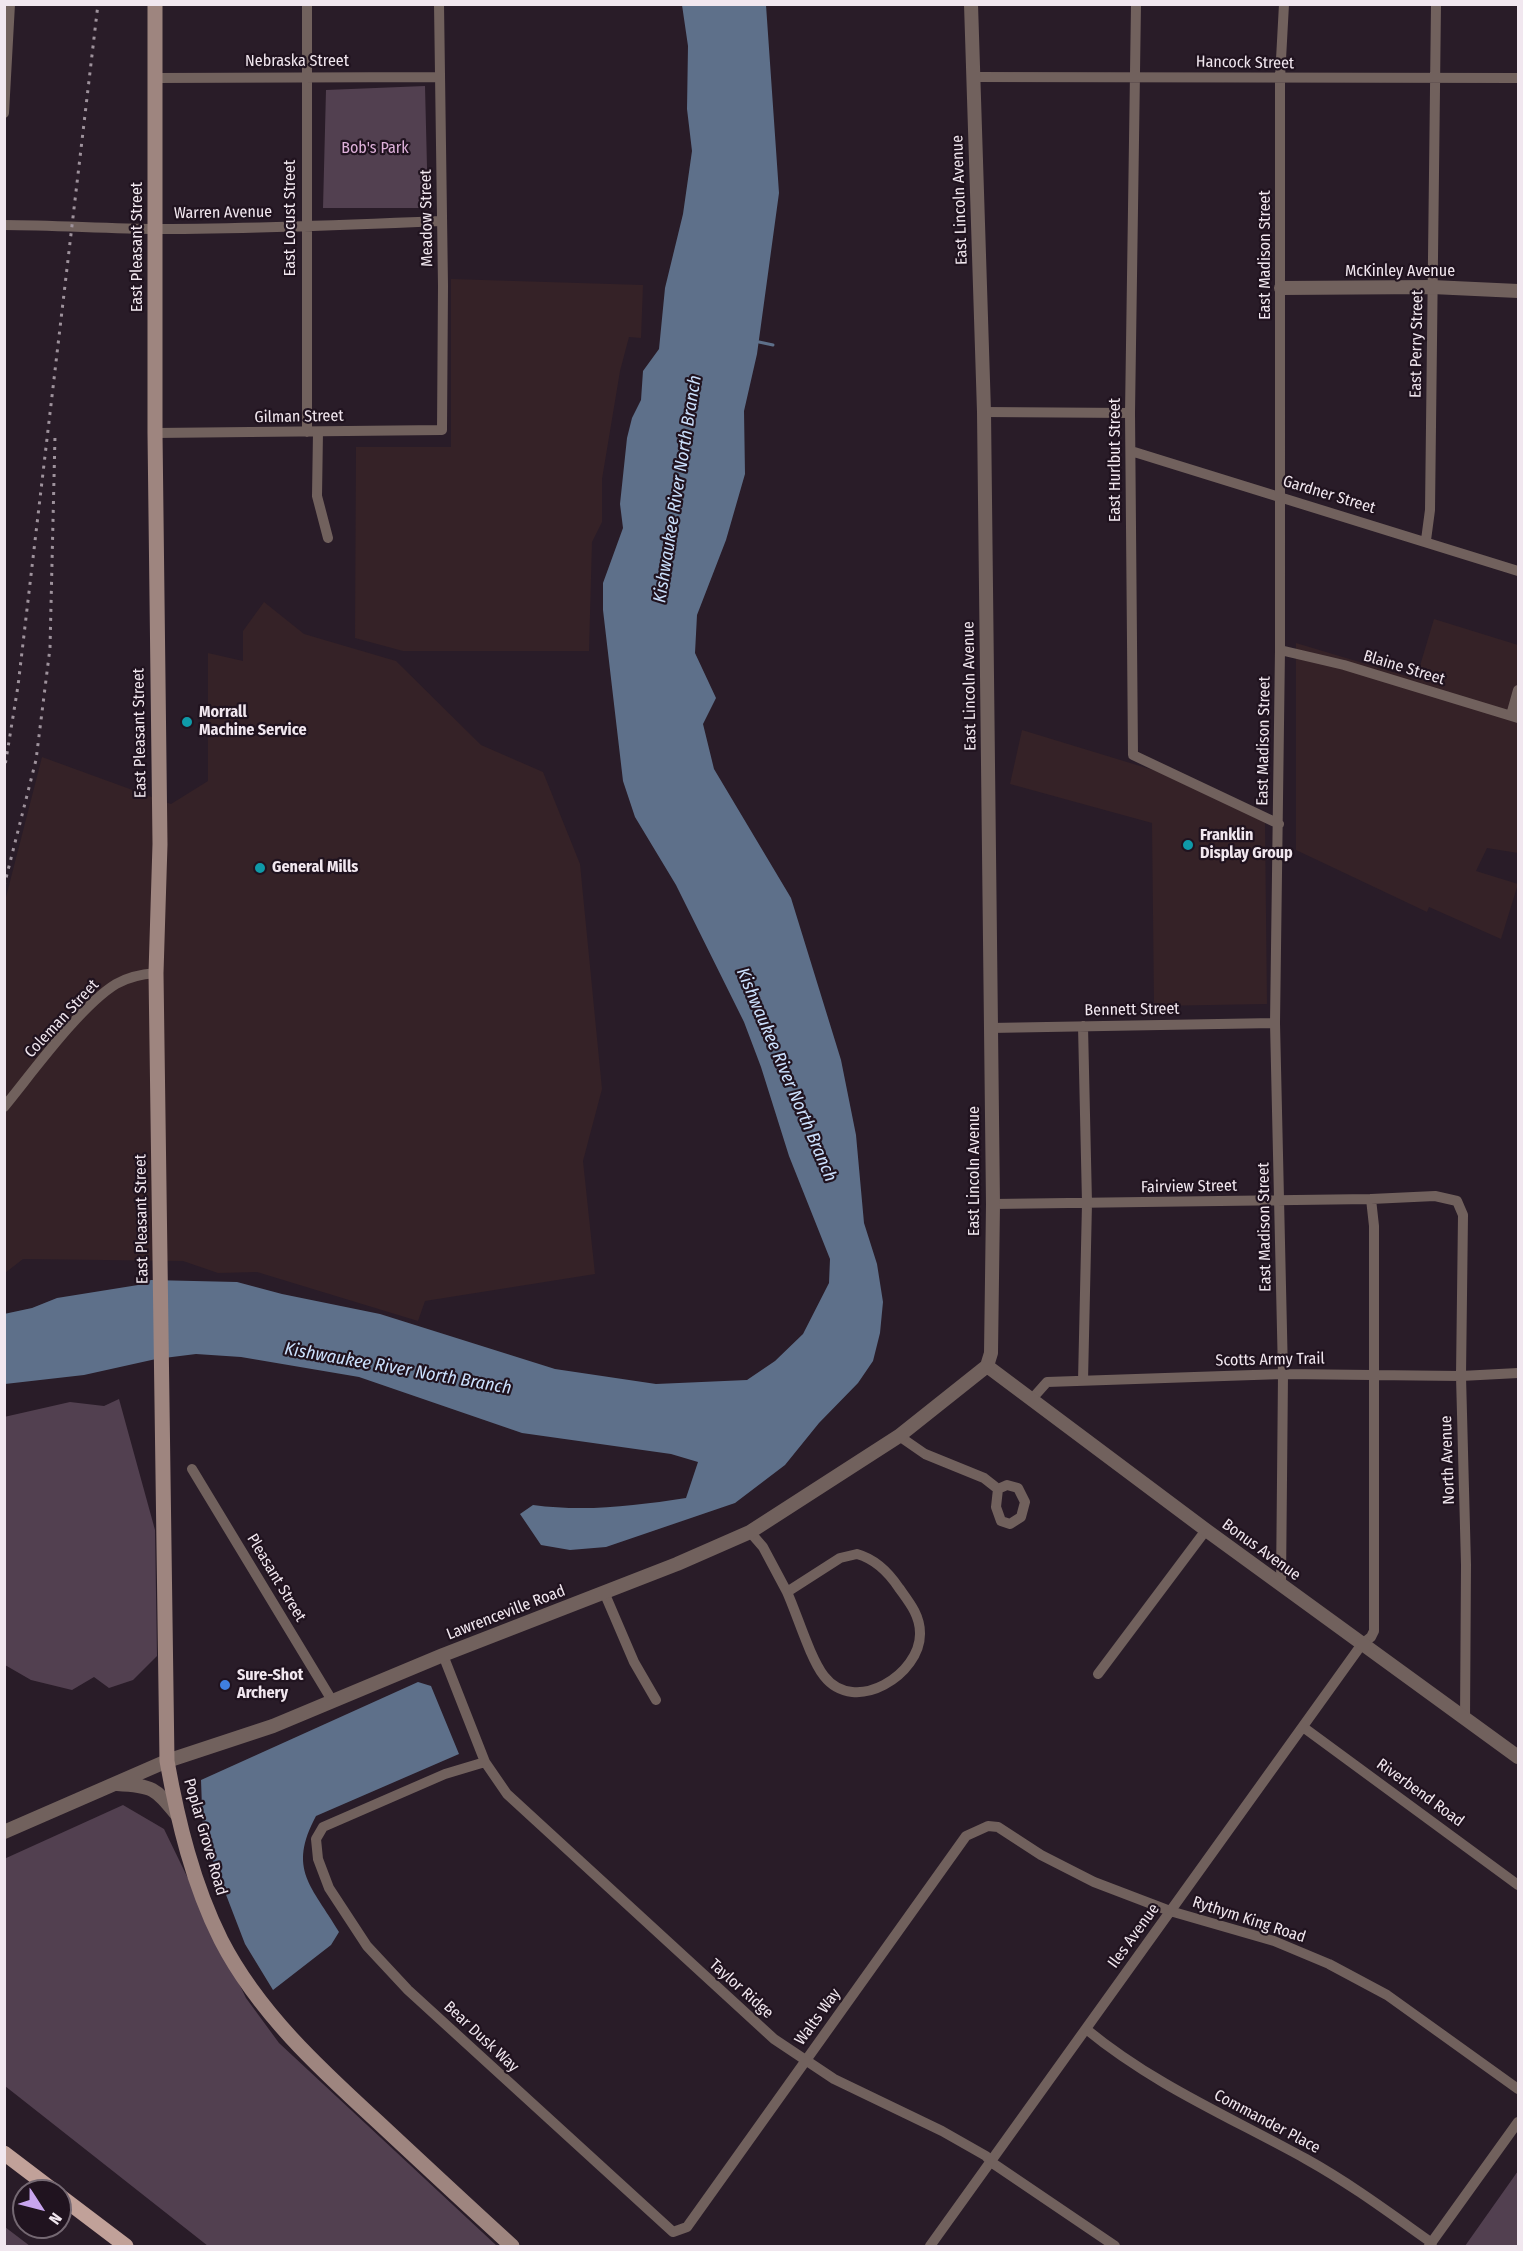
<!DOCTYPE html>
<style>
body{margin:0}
#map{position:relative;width:1523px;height:2251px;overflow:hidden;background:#291c28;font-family:"Fira Sans Condensed",sans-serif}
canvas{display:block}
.frame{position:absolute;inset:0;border:6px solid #f1e7ef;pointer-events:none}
.north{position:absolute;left:12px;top:2179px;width:60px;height:60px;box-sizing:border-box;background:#20131f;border:2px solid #746872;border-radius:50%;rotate:126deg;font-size:16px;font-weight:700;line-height:24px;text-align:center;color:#f1e7ef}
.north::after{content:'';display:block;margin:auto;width:21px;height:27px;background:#c8a5ee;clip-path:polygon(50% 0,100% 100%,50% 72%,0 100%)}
</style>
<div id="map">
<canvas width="1523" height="2251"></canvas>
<div class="frame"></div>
<div class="north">N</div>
</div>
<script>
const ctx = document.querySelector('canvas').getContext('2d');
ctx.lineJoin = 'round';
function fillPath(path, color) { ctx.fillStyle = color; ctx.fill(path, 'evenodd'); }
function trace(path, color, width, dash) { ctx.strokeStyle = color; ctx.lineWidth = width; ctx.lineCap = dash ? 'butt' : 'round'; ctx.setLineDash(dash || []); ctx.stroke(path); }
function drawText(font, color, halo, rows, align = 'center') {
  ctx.font = font + ' "Fira Sans Condensed",sans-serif'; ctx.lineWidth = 4.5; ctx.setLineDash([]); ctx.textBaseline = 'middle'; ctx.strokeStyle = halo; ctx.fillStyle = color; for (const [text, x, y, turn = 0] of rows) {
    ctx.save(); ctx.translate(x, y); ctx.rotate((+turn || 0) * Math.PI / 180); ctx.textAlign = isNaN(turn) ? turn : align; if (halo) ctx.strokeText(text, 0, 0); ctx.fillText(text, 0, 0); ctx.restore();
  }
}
const industrial = new Path2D(`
 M451,279L643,285L641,338L629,337L620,371L602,479V522L592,542L589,651H403L355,638L356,447H451Z
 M264,602L304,634L396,661L481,745L543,772L580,864L602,1089L583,1161L595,1274L425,1301L418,1321L257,1272L218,1273L183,1261L23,1259L5,1273V901L42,757L171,804L208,781V653L243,661V631Z
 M1434,619L1518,645V853L1487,848L1476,871L1518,884L1501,939L1429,907L1427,912L1296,850V643L1416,679Z
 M1022,730L1186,780L1265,822L1267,1004L1154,1006L1152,823L1010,784Z`);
const green = new Path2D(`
 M425,86L428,208H323L326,90Z
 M119,1399L155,1530L157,1656L133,1680L109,1688L94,1677L72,1690L31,1680L5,1665L4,1417L70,1402L104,1406Z
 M123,1805L164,1829L246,1998L279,2043L497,2246H208L5,2086L4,1859Z
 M1518,2171V2246H1465Z
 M4,2227H5L30,2246H5Z`);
const water = new Path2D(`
 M682,5H766L779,193L757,354L744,411L745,474L726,540L697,615L695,653L716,698L703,724L714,769L791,898L841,1060L856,1135L864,1223L877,1264L883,1302L880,1333L873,1361L858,1383L819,1423L785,1465L735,1503L606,1547L570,1550L541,1545L520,1514L533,1505C585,1512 634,1506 686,1498L698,1462L671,1454L522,1433L359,1377L241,1357L196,1354L156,1359L84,1375L5,1384L4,1314L32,1308L57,1298L138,1285L151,1280L237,1282L282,1294L380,1314L555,1369L656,1384L747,1380L775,1361L803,1334L829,1283L830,1259L789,1156L761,1067L744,1022L676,885L635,817L623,781L603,610V583L623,528L620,504L627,438L632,418L641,400L643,371L659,349L665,288L683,214L692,151L687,109L688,46Z
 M418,1682L431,1686L459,1754L316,1816C287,1870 312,1886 339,1932L331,1945L273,1990L245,1944L203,1835L201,1780Z`);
const stream = new Path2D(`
 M759,342L773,345`);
const minor = new Path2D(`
 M307,4V432
 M1136,4L1130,413L1133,755L1279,824
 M972,77L1518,78
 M155,78L440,77
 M4,113L10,4
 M4,225C56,225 108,229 159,229C253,229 347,225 441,221
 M984,412L1130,413
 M318,432L317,496L328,538
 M155,433L442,430L443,286L439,4
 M1131,451L1518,571
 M1426,540L1430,510L1436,4
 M1280,650L1344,665L1518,718
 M1511,715L1518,690
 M990,1028L1275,1023
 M4,1107C32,1073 80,1006 116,984C128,977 143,974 156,973
 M993,1204L1371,1199L1435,1196L1457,1201L1463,1215L1461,1376L1466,1565L1465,1720
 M1083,1381L1087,1203L1083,1026
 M1031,1400L1047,1382L1283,1374L1461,1376L1518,1373
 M899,1436L925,1454L984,1478L998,1489
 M192,1469L333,1702
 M1007,1485L1018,1488L1025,1502L1021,1517L1010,1524L1001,1521L996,1507L998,1489Z
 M750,1532L763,1547L787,1592
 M857,1554C875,1559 889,1573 899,1588C909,1602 920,1615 920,1633C921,1674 855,1716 824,1676C810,1658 797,1614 787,1592L840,1558Z
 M1281,1585L1283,1374L1275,1023L1280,650V78L1284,4
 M604,1592L634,1662L656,1700
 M443,1655L485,1762L507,1794L774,2039L834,2079L942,2131L986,2156L991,2162L1115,2246
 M1098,1674L1206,1530
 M1303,1727L1518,1885
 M485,1762L445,1774L323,1827L316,1839L318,1859L329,1888L367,1946L408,1990L673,2232L687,2227L966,1836L988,1826L998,1827L1041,1855L1094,1882L1170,1911L1274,1941L1329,1964L1387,1995L1518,2089
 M1086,2029C1154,2085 1230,2117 1306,2159C1351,2184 1391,2214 1432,2243
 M930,2246L1362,1644L1371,1637L1374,1631V1226L1371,1199
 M1429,2246L1518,2122`);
const tertiary = new Path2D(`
 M971,4L984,412L993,1204L991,1353L987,1366
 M1281,288L1432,287L1518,291
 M987,1366L1206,1530L1518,1757
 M117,1784C154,1786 155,1788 178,1816
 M4,1832L167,1761L273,1726L443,1655L677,1564L750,1532L899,1436L987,1366`);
const secondary = new Path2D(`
 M155,4V433L160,844L156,973L167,1761C178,1822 193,1884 221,1940C258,2012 319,2068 378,2122C423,2164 467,2205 512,2246`);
const primary = new Path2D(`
 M4,2153L54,2191
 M60,2196L126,2246`);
const rail = new Path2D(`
 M4,772L18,686L98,4
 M4,886L36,760L50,648L55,436`);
const markers = [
 [187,722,6,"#0f9aa8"],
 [1188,845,6,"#0f9aa8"],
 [260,868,6,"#0f9aa8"],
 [225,1685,6,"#3f7fe0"]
];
const streetNames = [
 ["Nebraska Street",297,62],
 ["Hancock Street",1245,63,1],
 ["East Lincoln Avenue",960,200,-92],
 ["Warren Avenue",223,213,-1],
 ["East Locust Street",291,218,-90],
 ["Meadow Street",427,218,-91],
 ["East Pleasant Street",138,247,-90],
 ["East Madison Street",1266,255,-90],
 ["McKinley Avenue",1400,272],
 ["East Perry Street",1417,344,-89],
 ["Gilman Street",299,417,-1],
 ["East Hurlbut Street",1116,460,-90],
 ["Gardner Street",1329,495,17],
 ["Blaine Street",1404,668,17],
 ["East Lincoln Avenue",970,686,-91],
 ["East Pleasant Street",140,733,-91],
 ["East Madison Street",1264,741,-89],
 ["Bennett Street",1132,1010,-1],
 ["Coleman Street",62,1019,-47],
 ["East Lincoln Avenue",975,1171,-90],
 ["Fairview Street",1189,1187,-1],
 ["East Pleasant Street",142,1219,-91],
 ["East Madison Street",1265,1227,-91],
 ["Scotts Army Trail",1270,1360,-1],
 ["North Avenue",1448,1460,-92],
 ["Bonus Avenue",1261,1550,36],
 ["Pleasant Street",276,1578,59],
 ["Lawrenceville Road",506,1613,-21],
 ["Riverbend Road",1420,1793,36],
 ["Poplar Grove Road",205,1837,74],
 ["Rythym King Road",1249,1920,18],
 ["Iles Avenue",1134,1936,-54],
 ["Taylor Ridge",741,1989,42],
 ["Walts Way",818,2017,-54],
 ["Bear Dusk Way",481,2037,43],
 ["Commander Place",1267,2122,28]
];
const parkNames = [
 ["Bob's Park",375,149]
];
const poiNames = [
 ["Morrall",199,713],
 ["Machine Service",199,731],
 ["Franklin",1200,836],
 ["Display Group",1200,854],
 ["General Mills",272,868],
 ["Sure-Shot",237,1676],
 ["Archery",237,1694]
];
const waterNames = [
 ["Kishwaukee River North Branch",678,489,-81],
 ["Kishwaukee River North Branch",786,1075,67],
 ["Kishwaukee River North Branch",398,1369,10]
];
fillPath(industrial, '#352227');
fillPath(green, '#524050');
fillPath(water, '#5e708a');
trace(stream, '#5e708a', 3);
trace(minor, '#71615d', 10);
trace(tertiary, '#71615d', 14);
trace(secondary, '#9e857f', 15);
trace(primary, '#c1a199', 15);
trace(rail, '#9e929c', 3, [3, 6]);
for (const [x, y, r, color] of markers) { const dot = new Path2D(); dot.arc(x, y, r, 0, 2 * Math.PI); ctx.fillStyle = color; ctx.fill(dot); trace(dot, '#20131f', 2); }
drawText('16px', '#f1e7ef', '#20131f', streetNames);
drawText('16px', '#deb1da', '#20131f', parkNames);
drawText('bold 16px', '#f1e7ef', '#20131f', poiNames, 'left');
drawText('italic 18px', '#cce1fe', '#20131f', waterNames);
</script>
